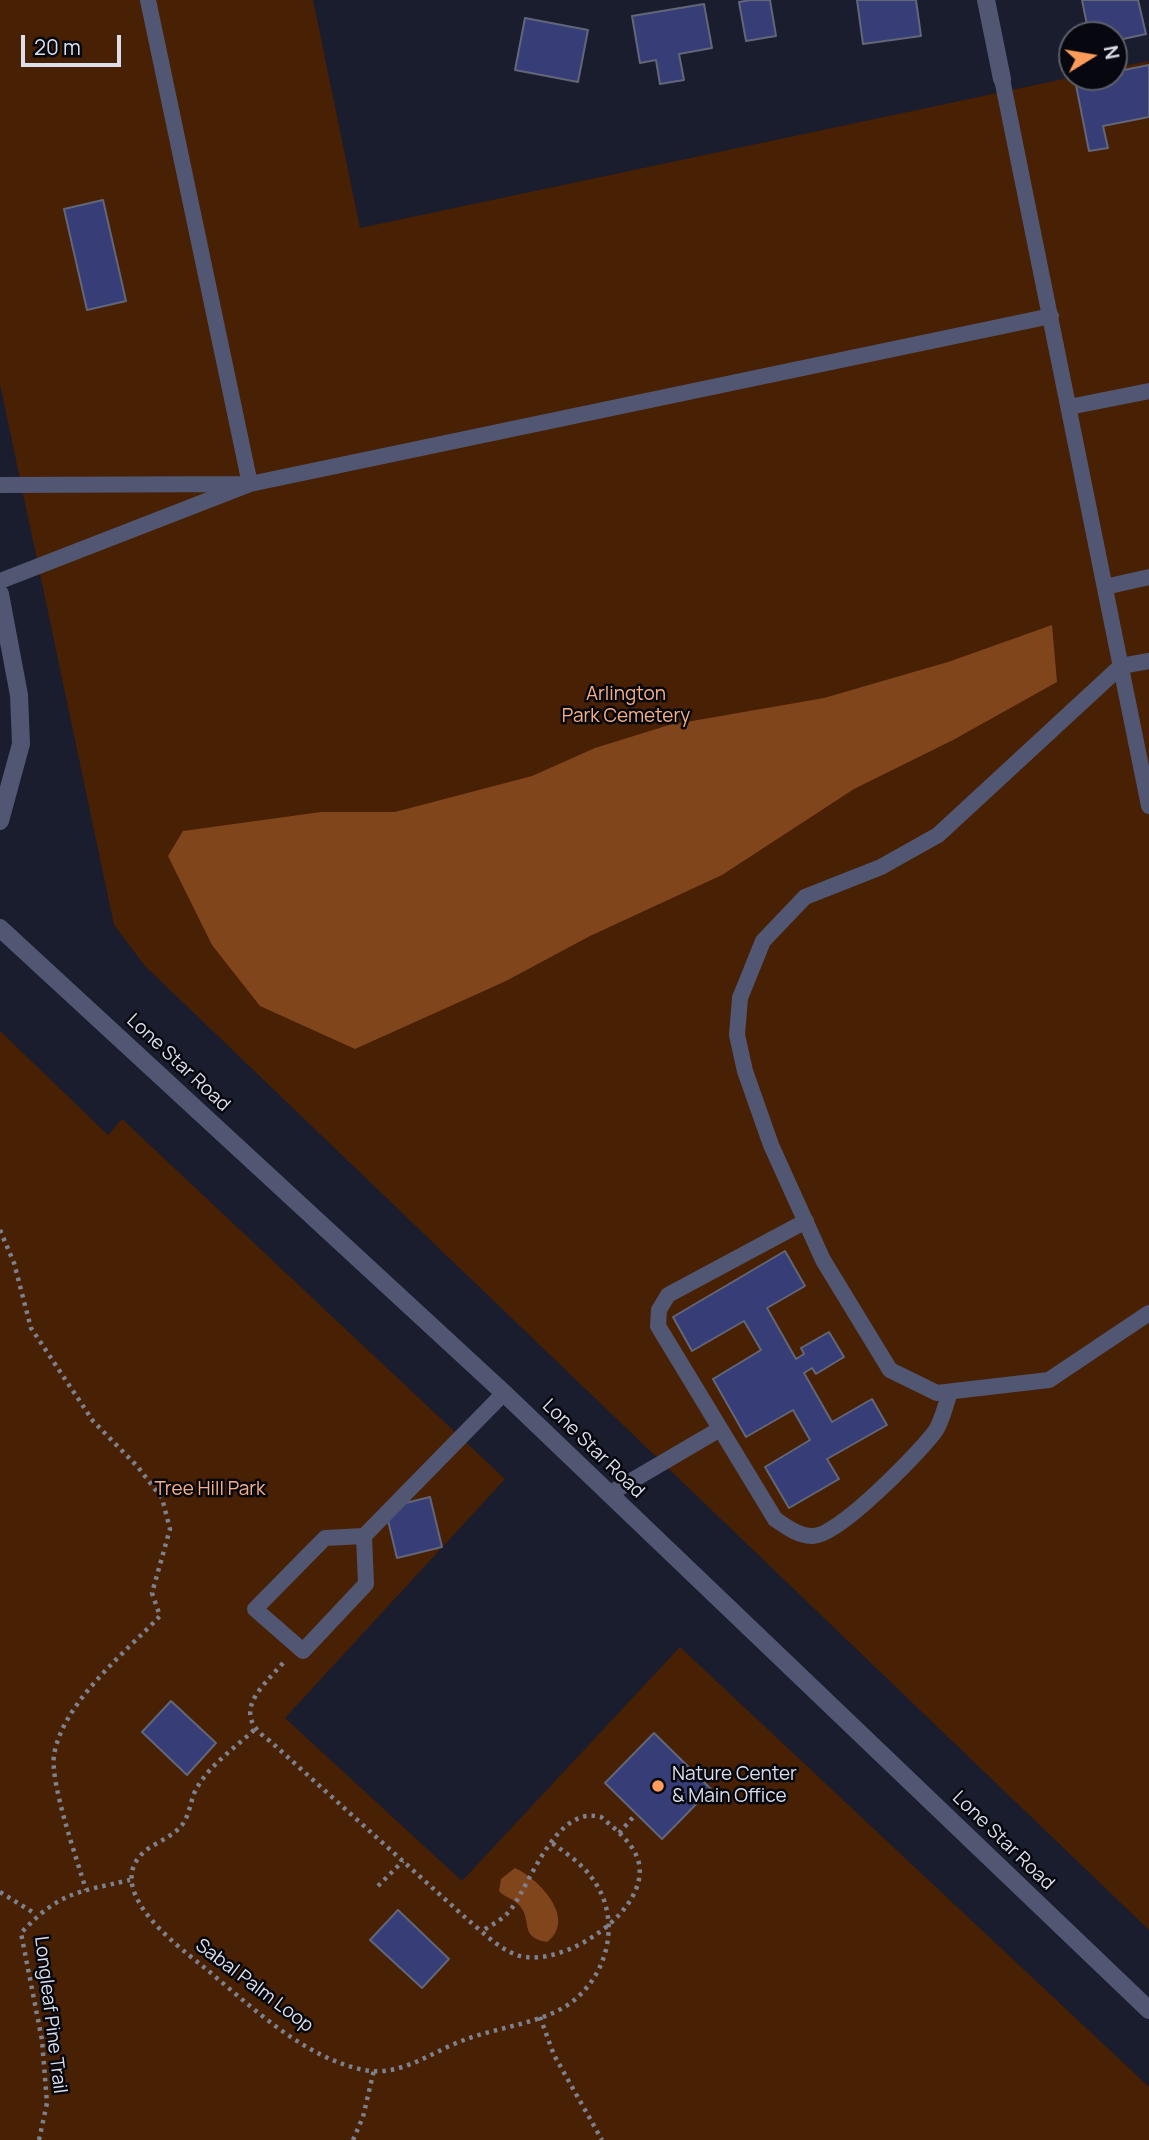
<!DOCTYPE html>
<style>
body{margin:0}
#map{position:relative;width:1149px;height:2140px;overflow:hidden;background:#1a1d2d;font-family:Manrope,sans-serif}
canvas{display:block}
.north{position:absolute;left:1058px;top:21px;width:70px;height:70px;box-sizing:border-box;background:#07080f;border:2px solid #5c5e67;border-radius:50%;rotate:79deg;font-size:19px;font-weight:700;line-height:28px;text-align:center;color:#dcdfea}
.north::after{content:'';display:block;margin:auto;width:24px;height:32px;background:#ff9b5b;clip-path:polygon(50% 0,100% 100%,50% 72%,0 100%)}
.scale{position:absolute;left:21px;top:35px;width:100px;height:32px;box-sizing:border-box;border:4px solid #dcdfea;border-top:0;padding-left:9px;font-size:21px;line-height:24px;white-space:nowrap;color:#dcdfea;-webkit-text-stroke:5px #07080f;paint-order:stroke}
</style>
<div id="map">
<canvas width="1149" height="2140"></canvas>
<div class="north">N</div>
<div class="scale">20 m</div>
</div>
<script>
const ctx = document.querySelector('canvas').getContext('2d');
ctx.lineJoin = 'round';
function fillPath(path, color) { ctx.fillStyle = color; ctx.fill(path, 'evenodd'); }
function trace(path, color, width, dash) { ctx.strokeStyle = color; ctx.lineWidth = width; ctx.lineCap = dash ? 'butt' : 'round'; ctx.setLineDash(dash || []); ctx.stroke(path); }
function drawText(font, color, halo, rows, align = 'center') {
  ctx.font = font + ' Manrope,sans-serif'; ctx.lineWidth = 5; ctx.setLineDash([]); ctx.textBaseline = 'middle'; ctx.strokeStyle = halo; ctx.fillStyle = color; for (const [text, x, y, turn = 0] of rows) {
    ctx.save(); ctx.translate(x, y); ctx.rotate((+turn || 0) * Math.PI / 180); ctx.textAlign = isNaN(turn) ? turn : align; if (halo) ctx.strokeText(text, 0, 0); ctx.fillText(text, 0, 0); ctx.restore();
  }
}
const green = new Path2D(`
 M0,0H313L360,228L1073,77H1114V68L1149,61V1930L145,966L114,925L0,384Z
 M0,1031L108,1135L122,1119L505,1479L285,1718L462,1881L680,1647L1149,2087V2140H0Z`);
const water = new Path2D(`
 M1052,625L1057,682L953,740L854,789L722,875L590,936L506,981L355,1049L260,1006L212,945L168,856L183,831L321,812H395L532,776L595,748L669,725L824,698L948,662Z
 M515,1868C541,1880 577,1920 547,1942C517,1937 534,1919 518,1904C512,1898 504,1897 499,1891L501,1879Z`);
const building = new Path2D(`
 M751,0H770L776,36L746,41L739,2Z
 M857,0H916L921,36L863,44Z
 M1082,0H1138L1146,34L1114,41V35H1089Z
 M704,4L712,48L679,54L684,80L660,84L656,60L640,63L632,16Z
 M525,18L588,30L578,82L515,70Z
 M1149,65V117L1103,126L1108,148L1089,151L1075,80L1114,77V72Z
 M103,200L126,301L87,310L64,209Z
 M785,1251L805,1286L767,1308L796,1359L804,1354L801,1348L829,1332L844,1357L816,1374L812,1368L804,1373L832,1422L872,1399L887,1425L827,1459L839,1479L789,1508L765,1467L810,1440L793,1410L746,1437L713,1379L761,1350L744,1321L692,1351L673,1317Z
 M430,1497L442,1547L397,1558L385,1508Z
 M171,1701L216,1743L187,1775L142,1732Z
 M654,1733L711,1789L662,1839L605,1783Z
 M398,1910L449,1959L422,1988L370,1940Z`);
const path = new Path2D(`
 M0,1230L14,1263L31,1328L93,1421L137,1466L162,1498L170,1529L152,1593L160,1616C124,1654 63,1702 54,1755C50,1784 77,1859 86,1890
 M283,1663C259,1690 230,1714 270,1741L468,1920C483,1932 499,1949 517,1955C562,1971 657,1907 637,1857C630,1840 614,1828 601,1817C557,1805 532,1879 512,1908C504,1919 493,1924 482,1931
 M254,1730C236,1747 211,1764 198,1786C190,1798 191,1813 182,1825C171,1839 151,1843 140,1856C108,1893 175,1944 200,1964C248,2003 301,2057 364,2070C401,2077 431,2052 464,2040C493,2029 527,2025 555,2012C605,1989 626,1923 592,1878C582,1864 566,1853 552,1843
 M619,1833L636,1814
 M378,1886L403,1861
 M0,1892L34,1913
 M540,2017L554,2055L602,2140
 M39,2140L47,2103L42,2040L21,1933C59,1892 78,1892 130,1880
 M353,2140L363,2117L374,2070`);
const service = new Path2D(`
 M148,0L250,484L1051,316
 M1002,79L1149,806
 M1069,407L1149,391
 M0,485L250,484L0,581
 M1105,587L1149,577
 M1149,661L1121,666L938,835L881,867L805,897L763,941L740,998L737,1035L745,1071L771,1145L823,1260L890,1370L937,1393L1049,1380L1149,1313
 M806,1221L668,1295L659,1310L658,1326L775,1519C787,1527 798,1536 813,1536C839,1536 916,1455 934,1433C942,1423 945,1405 950,1393
 M609,1494L720,1429
 M364,1536L366,1584L303,1651L255,1609L325,1538L364,1536L504,1393`);
const minor = new Path2D(`
 M986,0L1002,79
 M0,594L19,695L21,744L0,821`);
const tertiary = new Path2D(`
 M0,928L504,1393L1149,2010`);
const markers = [
 [658,1786,7,"#ff9b5b"]
];
const parkNames = [
 ["Arlington",626,695],
 ["Park Cemetery",626,717],
 ["Tree Hill Park",210,1490]
];
const streetNames = [
 ["Lone Star Road",178,1063,43],
 ["Lone Star Road",593,1449,44],
 ["Lone Star Road",1003,1841,44],
 ["Sabal Palm Loop",254,1986,37],
 ["Longleaf Pine Trail",50,2015,83]
];
const poiNames = [
 ["Nature Center",672,1775],
 ["& Main Office",672,1797]
];
fillPath(green, '#482003');
fillPath(water, '#81451c');
fillPath(building, '#363d77');
trace(building, '#626679', 2);
trace(path, '#7d808d', 4.5, [3.5, 5]);
trace(service, '#515772', 16);
trace(minor, '#515772', 18);
trace(tertiary, '#515772', 18);
for (const [x, y, r, color] of markers) { const dot = new Path2D(); dot.arc(x, y, r, 0, 2 * Math.PI); ctx.fillStyle = color; ctx.fill(dot); trace(dot, '#07080f', 2.5); }
drawText('19px', '#f8af84', '#07080f', parkNames);
drawText('19px', '#dcdfea', '#07080f', streetNames);
drawText('19px', '#dcdfea', '#07080f', poiNames, 'left');
</script>
